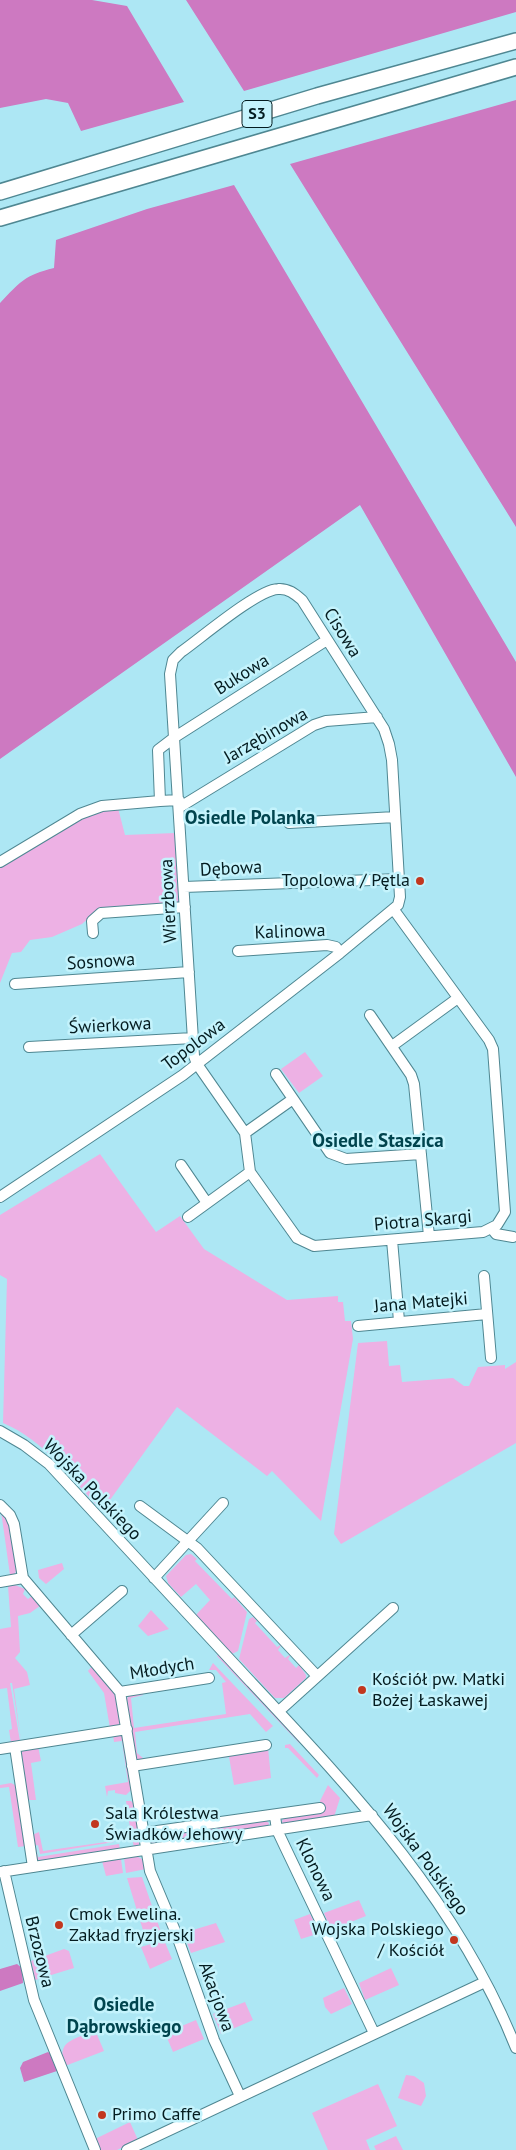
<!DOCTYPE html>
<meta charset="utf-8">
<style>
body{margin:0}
canvas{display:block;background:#ade7f4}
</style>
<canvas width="516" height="2150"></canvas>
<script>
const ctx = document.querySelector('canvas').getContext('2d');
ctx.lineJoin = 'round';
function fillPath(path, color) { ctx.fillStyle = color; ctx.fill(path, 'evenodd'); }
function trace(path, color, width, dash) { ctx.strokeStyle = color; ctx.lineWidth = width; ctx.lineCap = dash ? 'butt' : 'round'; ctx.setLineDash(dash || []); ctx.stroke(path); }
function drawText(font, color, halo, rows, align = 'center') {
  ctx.font = font + ' "PT Sans",sans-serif'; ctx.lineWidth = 5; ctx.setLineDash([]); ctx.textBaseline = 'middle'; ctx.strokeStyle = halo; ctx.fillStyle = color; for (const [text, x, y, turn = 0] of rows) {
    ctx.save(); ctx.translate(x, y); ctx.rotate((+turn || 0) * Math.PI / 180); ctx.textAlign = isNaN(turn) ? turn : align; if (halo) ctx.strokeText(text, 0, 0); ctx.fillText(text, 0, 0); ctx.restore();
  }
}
const green = new Path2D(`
 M118,808L125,835L175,833L179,904L100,908L82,924L52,937L30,940L21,952L12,953L0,983V865L89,813Z
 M305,1052L323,1076L299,1093L281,1069Z
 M100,1154L156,1232L180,1216L204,1249L287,1300L338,1296V1302H343L345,1321H351L353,1339L321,1521L272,1471L267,1476L177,1407L102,1511C72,1479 44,1440 3,1423L7,1279L0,1275V1215Z
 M387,1341L389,1366L400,1365L402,1382L453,1378L464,1386H469L478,1367L505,1365V1369L516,1362V1443L341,1544L334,1534L358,1343Z
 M1,1511L8,1518L17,1567L15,1574L5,1580V1576L10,1575Z
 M191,1554L197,1559L195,1561L232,1599L234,1597L247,1612L238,1651L232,1654L195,1616L210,1600L196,1584L181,1597L168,1583L166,1576L186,1555Z
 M62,1563L64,1569L46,1584L39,1578L38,1570Z
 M15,1585L25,1589L23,1594L28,1599L32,1596L40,1606L30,1613L18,1616L20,1652L15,1658L27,1672L30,1685L14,1689L21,1741L12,1683H10L20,1741L11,1743L9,1730L12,1729L7,1688L0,1689V1629L11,1627L8,1586Z
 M151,1610L169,1629L148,1636L138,1626Z
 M253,1617L257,1621L255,1623L277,1647L282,1644L278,1650L285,1658L291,1654L288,1659L296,1668L299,1665L306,1675V1678L284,1698H275L239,1659L249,1619Z
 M219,1653L301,1741L299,1743L217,1656Z
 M213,1663L273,1726L266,1732L250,1714L135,1732L137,1753L143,1758L144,1761L136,1759L134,1755L127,1700L128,1696L143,1691V1695L131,1698L134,1728L226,1714L222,1683L226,1682L216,1670H209Z
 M93,1665L116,1692L122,1722L120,1725L110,1728L104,1693L88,1671Z
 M113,1735H121L124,1737L131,1790L126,1795L115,1793V1790L108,1791L107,1797L105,1786L128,1782L122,1741L114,1742Z
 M290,1744L319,1775L317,1778L288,1748H285V1745Z
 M38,1746L41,1761L31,1763L36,1800H26L21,1753L22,1751Z
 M268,1748L271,1778L234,1785L229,1757L221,1758V1756Z
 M11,1783L17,1786L26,1846L18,1847L9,1787L0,1788V1785Z
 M328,1785L340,1798L334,1817L283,1825L282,1821L285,1817L321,1811L320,1801Z
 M126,1801H131L134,1804L140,1842L138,1847L134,1848L132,1836L130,1835L124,1836L125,1840L117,1841L116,1832L130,1828Z
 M265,1820L269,1823L268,1827L151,1846L148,1841L150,1838Z
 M39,1832L43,1851L113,1841V1832L114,1842L40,1854L38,1845L34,1846L32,1835Z
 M119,1844L120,1850L36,1862L34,1848H36L38,1857Z
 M136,1856L142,1859L146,1869L126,1873L124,1858Z
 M121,1859L123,1873L106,1876L102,1861Z
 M142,1877L162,1935L146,1940L127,1878Z
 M359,1900L366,1916L331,1930L324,1913Z
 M310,1914L320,1933L301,1939L294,1920Z
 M216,1923L225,1942L191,1953L183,1933Z
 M164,1940L172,1959L150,1969L141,1947Z
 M64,1949L69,1951L74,1968L35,1980L31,1961Z
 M391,1968L399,1985L365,2000L359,1983Z
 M344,1988L352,2004L331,2014L325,2007L323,1998Z
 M245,2002L253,2020L221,2034L213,2014Z
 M196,2020L204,2039L173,2052L165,2033Z
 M95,2030L104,2051L65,2066C55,2040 75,2040 95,2030Z
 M406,2075L414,2076L424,2083L426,2096L421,2106L398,2098Z
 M378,2084L397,2126L366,2140L370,2150H328L312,2113Z
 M130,2122L138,2140L117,2150H100L95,2139Z
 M396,2136L403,2150H376L374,2146Z`);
const forest = new Path2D(`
 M0,0H92L127,6L184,102L81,131L68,103L46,99L0,108Z
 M186,0H516V12L244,91Z
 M516,100V527L290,164Z
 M234,185L516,662V777L360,505L0,759V303C20,282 25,275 54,268L56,240L147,209Z
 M17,1964L22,1968L23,1983L0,1991V1969Z
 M48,2052L52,2055L57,2071L24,2082L20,2068L23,2062Z`);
const minor = new Path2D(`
 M179,800L160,801L158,750L175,737L327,640
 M180,807L314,725L326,721L377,717
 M289,823L395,817
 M0,862L80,814L102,806L160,801
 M184,887L399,879
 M93,933L92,921L101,913L185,907
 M238,951L327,945L336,947L340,953
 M15,984L189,972
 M370,1015L411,1075L414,1084L429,1236
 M392,1046L458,998
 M29,1047L193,1038
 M276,1074L330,1153L346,1159L421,1154
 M245,1133L293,1099
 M181,1165L207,1203
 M0,1197L183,1075L197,1064L340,953L398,905L400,897L392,760L389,744L384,729L302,600C295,594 288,588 278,589C257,590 201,638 181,652L173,660L170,674L194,1056L197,1064L245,1133L250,1172L297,1238L314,1246L483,1232L497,1225L505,1212L493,1049L489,1040L394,910
 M188,1217L250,1172
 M492,1229L496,1234L513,1237
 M392,1240L399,1321
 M484,1276L491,1358
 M358,1326L487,1314
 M0,1431L24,1445L49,1464C116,1536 182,1608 249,1680C355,1793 458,1902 516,2048
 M0,1505L10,1515L14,1524L23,1578L120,1692L150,1871L176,1933L214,2040L240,2096
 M140,1506L197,1548L317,1676
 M154,1578L223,1503
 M0,1582L23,1578
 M71,1635L122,1591
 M120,1692L209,1678
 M279,1711L393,1608
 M15,1747L33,1867
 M0,1749L127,1729
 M132,1766L266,1745
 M275,1816L277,1830L286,1849L374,2033
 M143,1833L320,1808
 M4,1871L34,2000L95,2150
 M0,1872L372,1815
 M127,2150L485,1982`);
const highway = new Path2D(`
 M0,192L317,96L516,41
 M0,218L516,67`);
const markers = [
 [420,881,5,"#c2371f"],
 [362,1690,5,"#c2371f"],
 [95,1824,5,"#c2371f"],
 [59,1925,5,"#c2371f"],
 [454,1940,5,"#c2371f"],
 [102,2115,5,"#c2371f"]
];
const shields = [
 [257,114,30]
];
const shieldNames = [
 ["S3",257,114]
];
const streetNames = [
 ["Cisowa",342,633,58],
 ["Bukowa",242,675,-32],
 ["Jarzębinowa",266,736,-30],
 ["Dębowa",231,869,-3],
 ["Wierzbowa",169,901,-93],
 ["Kalinowa",290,932,-2],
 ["Sosnowa",101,962,-4],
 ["Świerkowa",110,1026,-3],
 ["Topolowa",194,1045,-37],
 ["Piotra Skargi",423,1221,-5],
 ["Jana Matejki",421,1303,-5],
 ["Wojska Polskiego",92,1490,46],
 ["Młodych",162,1669,-9],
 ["Wojska Polskiego",425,1860,54],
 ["Klonowa",315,1870,64],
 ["Brzozowa",39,1952,76],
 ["Akacjowa",216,1997,70]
];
const poiNames = [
 ["Topolowa / Pętla",410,881,"right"],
 ["Kościół pw. Matki",372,1680],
 ["Bożej Łaskawej",372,1701],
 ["Sala Królestwa",105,1814],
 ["Świadków Jehowy",105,1835],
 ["Cmok Ewelina.",69,1915],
 ["Zakład fryzjerski",69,1936],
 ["Wojska Polskiego",444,1930,"right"],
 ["/ Kościół",444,1951,"right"],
 ["Primo Caffe",112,2115]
];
const neighbourhoodNames = [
 ["Osiedle Polanka",250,819],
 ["Osiedle Staszica",378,1142],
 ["Osiedle",124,2006],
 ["Dąbrowskiego",124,2028]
];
fillPath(green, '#edb1e4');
fillPath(forest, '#cd79c1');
trace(minor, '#4f8792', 12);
trace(highway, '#4f8792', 18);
trace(minor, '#fff', 10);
trace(highway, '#fff', 15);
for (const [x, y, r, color] of markers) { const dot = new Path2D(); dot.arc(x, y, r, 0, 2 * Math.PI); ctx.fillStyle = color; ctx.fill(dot); trace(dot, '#c4f3fc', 2); }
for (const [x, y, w] of shields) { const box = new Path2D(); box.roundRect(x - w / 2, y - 13.5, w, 27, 4); ctx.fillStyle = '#c4f3fc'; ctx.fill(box); trace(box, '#041c20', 1); }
drawText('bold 16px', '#041c20', null, shieldNames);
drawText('18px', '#041c20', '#c4f3fc', streetNames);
drawText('18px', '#041c20', '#c4f3fc', poiNames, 'left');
drawText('bold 19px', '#00444e', '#c4f3fc', neighbourhoodNames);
</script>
